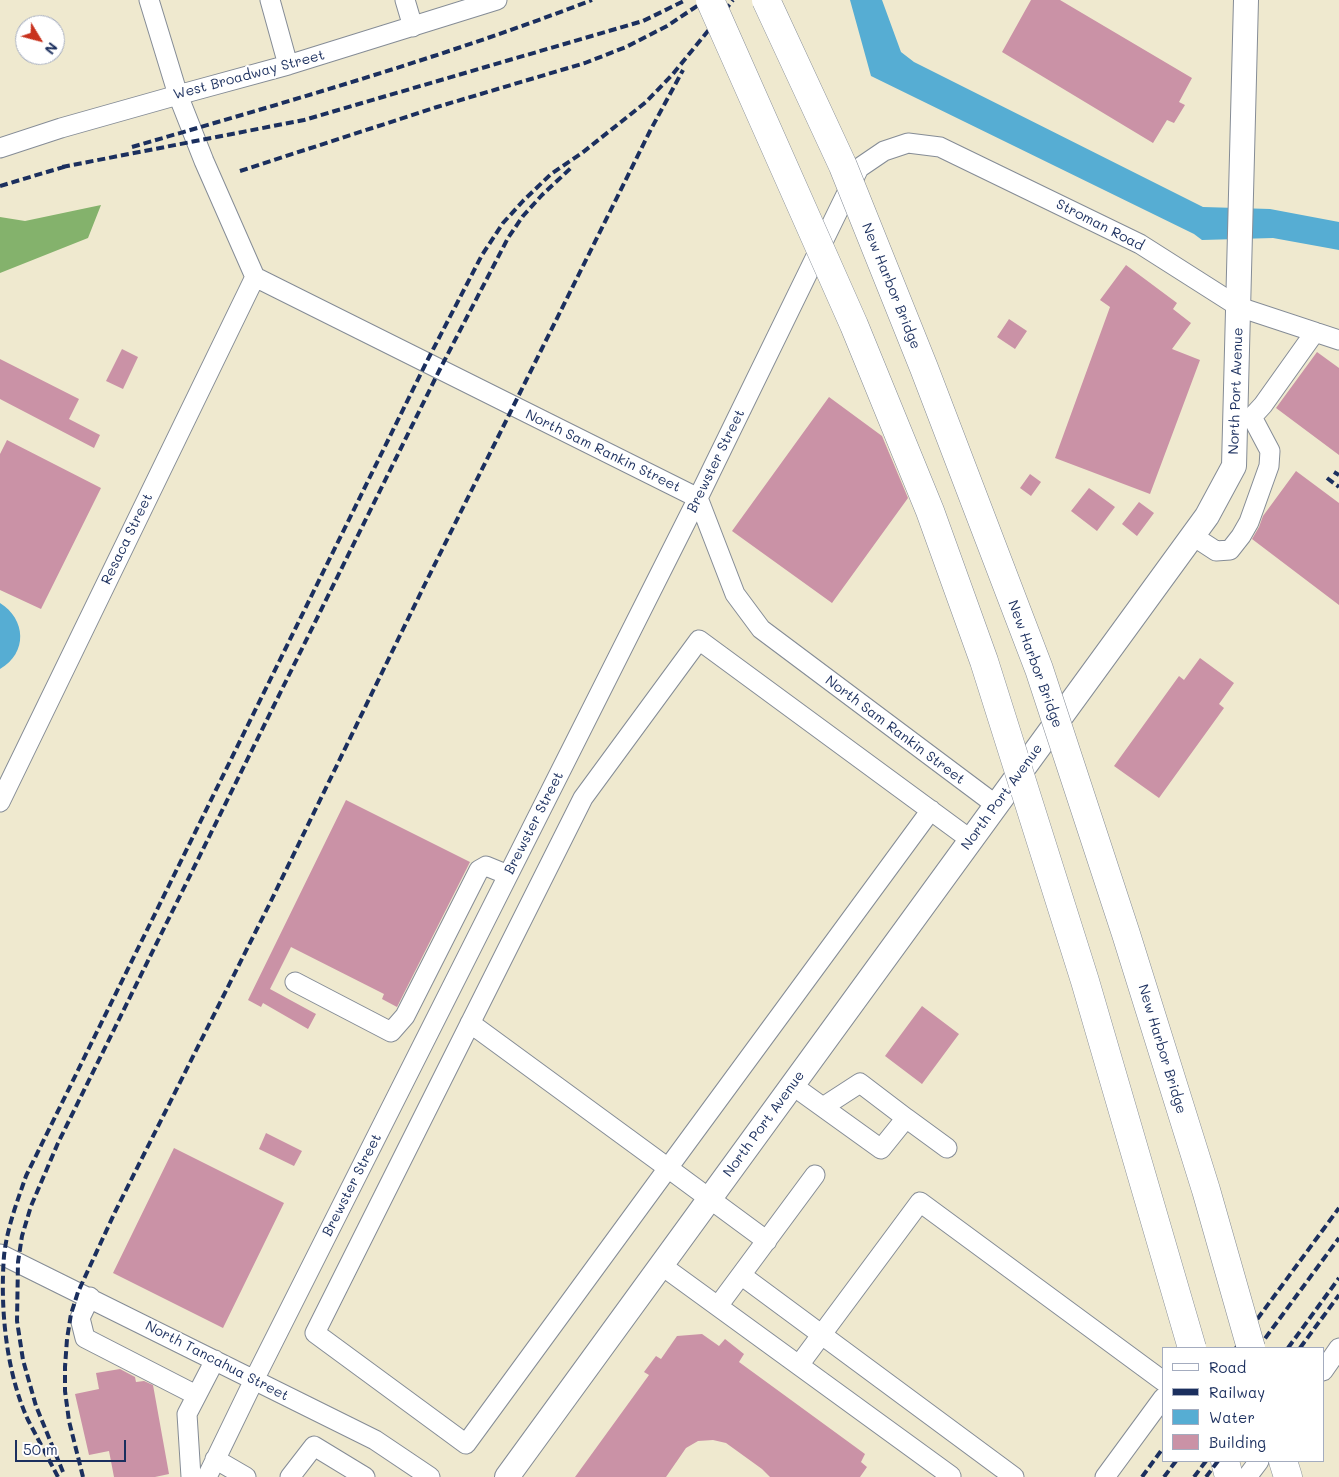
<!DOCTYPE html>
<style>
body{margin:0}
#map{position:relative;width:1339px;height:1477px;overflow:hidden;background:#efe9cf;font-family:Mali,sans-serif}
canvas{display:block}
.legend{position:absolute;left:1162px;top:1347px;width:162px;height:115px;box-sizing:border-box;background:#fff;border:1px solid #a4acbf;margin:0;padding:6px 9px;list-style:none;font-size:15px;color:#1b2f5e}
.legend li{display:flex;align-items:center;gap:10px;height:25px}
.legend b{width:25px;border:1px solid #a4acbf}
.north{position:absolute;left:15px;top:15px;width:50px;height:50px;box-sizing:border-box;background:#fff;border:1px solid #a4acbf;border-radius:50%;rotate:127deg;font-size:14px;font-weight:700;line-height:20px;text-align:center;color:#1b2f5e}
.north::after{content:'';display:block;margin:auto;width:18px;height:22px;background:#c8321e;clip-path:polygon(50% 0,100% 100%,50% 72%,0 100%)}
.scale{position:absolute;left:15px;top:1440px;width:111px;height:22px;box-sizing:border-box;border:2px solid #1b2f5e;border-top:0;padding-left:6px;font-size:15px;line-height:18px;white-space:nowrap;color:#1b2f5e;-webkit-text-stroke:4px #fff;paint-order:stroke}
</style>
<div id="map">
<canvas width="1339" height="1477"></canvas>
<ul class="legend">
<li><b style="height:6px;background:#fff"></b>Road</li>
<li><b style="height:6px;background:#1b2f5e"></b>Railway</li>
<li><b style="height:14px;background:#56add3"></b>Water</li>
<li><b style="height:14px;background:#ca92a6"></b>Building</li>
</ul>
<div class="north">N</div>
<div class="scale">50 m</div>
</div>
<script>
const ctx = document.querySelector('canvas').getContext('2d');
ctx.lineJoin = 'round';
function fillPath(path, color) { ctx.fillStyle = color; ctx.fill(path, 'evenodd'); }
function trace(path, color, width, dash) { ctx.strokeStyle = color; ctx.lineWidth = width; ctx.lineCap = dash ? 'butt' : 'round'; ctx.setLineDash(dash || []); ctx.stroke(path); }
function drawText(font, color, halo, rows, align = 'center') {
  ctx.font = font + ' Mali,sans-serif'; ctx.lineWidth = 4.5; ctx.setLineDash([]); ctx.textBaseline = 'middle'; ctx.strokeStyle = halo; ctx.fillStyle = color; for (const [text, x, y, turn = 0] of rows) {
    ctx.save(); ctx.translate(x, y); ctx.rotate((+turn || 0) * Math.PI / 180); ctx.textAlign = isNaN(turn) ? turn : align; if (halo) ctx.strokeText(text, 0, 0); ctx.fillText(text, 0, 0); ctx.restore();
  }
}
const forest = new Path2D(`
 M101,205L88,238L0,273V217L25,221Z`);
const water = new Path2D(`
 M850,0H882L901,52L914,62L1203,207L1270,209L1339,222V250L1273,238L1202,240L1194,234L871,76Z
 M0,603C26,619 28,653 0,669Z`);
const building = new Path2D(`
 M1031,0H1060L1192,78L1179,102L1185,105L1174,123L1167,120L1153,143L1002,52Z
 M1126,265L1177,303L1173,309L1191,323L1172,349L1200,360L1150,494L1055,458L1110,307L1100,300Z
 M1009,319L1027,331L1015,349L997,337Z
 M122,349L138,357L123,389L106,381Z
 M1317,352L1339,368V455L1276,408Z
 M0,359L79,399L69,419L100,435L94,448L0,399Z
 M829,397L882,436L908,498L832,603L732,531Z
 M7,440L101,488L41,609L0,590V454Z
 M1296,471L1339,503V605L1252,539L1259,527L1263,516Z
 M1030,474L1041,482L1031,496L1020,488Z
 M1089,488L1115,507L1097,531L1071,511Z
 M1139,502L1154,513L1137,536L1122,524Z
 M1200,658L1234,683L1219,704L1224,708L1159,798L1114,766L1179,676L1184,680Z
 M346,800L470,862L397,1007L382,999L384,994L291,947L270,989L316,1014L308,1029L263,1003L261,1007L248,1000Z
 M922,1006L959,1034L922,1084L885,1056Z
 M266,1133L302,1151L294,1166L259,1149Z
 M174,1148L284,1203L223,1328L113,1273Z
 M702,1334L719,1346L725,1339L744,1354L739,1362L865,1454L861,1462L867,1467L860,1477H770L762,1469L726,1443L713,1440L698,1441L686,1448L666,1477H575L649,1375L644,1372L656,1356L661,1359L677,1336Z
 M120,1369L135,1377L136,1382L144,1381L153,1385L169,1474L155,1477H114L109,1451L89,1455L75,1394L99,1389L96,1373Z`);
const minor = new Path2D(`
 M149,0L178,95L204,161L255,277L698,498L735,594L761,629L996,805
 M270,0L288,65
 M405,0L413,27
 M0,148L61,128L178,95L288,65L497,0
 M1239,420L1252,417L1263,405L1315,332
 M1193,536L1216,551L1230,550L1241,536L1249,522L1269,466L1270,451L1252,417
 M0,802L255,277
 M295,982L391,1032L405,1016L479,870L486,866L508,875
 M470,1023L668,1168L931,810
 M792,1085L881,1149L906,1118L860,1083L823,1107
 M906,1118L947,1148
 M815,1175L741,1275L1014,1477
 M767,1241L668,1168L466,1444L315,1333L583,798L699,640L971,840
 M0,1254L375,1440L430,1477
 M661,1265L951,1476
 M90,1297L80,1318L85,1338L196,1395
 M718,1306L741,1275
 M799,1365L920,1202L1163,1381
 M1323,1371L1339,1348
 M215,1459L246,1477
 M191,1477L187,1414L215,1360
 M207,1477L254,1380L698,498L859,168L884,151L908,143L940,147L1140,244L1239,307L1339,340
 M290,1477L314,1446L365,1477
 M1105,1477L1163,1398
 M1247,1477L1259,1461`);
const major = new Path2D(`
 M507,1477L1207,516L1234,466L1246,0`);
const highway = new Path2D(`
 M1225,1461L1229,1477
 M1283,1461L1288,1477`);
const rail = new Path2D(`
 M717,20L733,0
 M132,147C286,102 442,58 592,0
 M62,167L304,120L643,21L686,0
 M240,171L437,107L585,63L626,47L667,26L706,0
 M0,186L67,166
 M1334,472L1339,475
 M1327,478L1339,487
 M1236,1348L1339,1208
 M1258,1348L1339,1238
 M1288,1348L1339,1278
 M1300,1348L1339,1295
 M63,1472L36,1406L23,1360L17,1321L18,1262L22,1236L31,1206L58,1143L440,369L508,238L523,216L542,195L573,166
 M58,1477C48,1458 38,1439 28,1420C6,1372 0,1308 4,1256C7,1228 17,1202 26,1176L426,363L482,255L503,223L523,201L551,174L582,153L646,102L672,75L721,15
 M83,1477L69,1421L65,1391V1367L67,1339L71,1314L78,1292L115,1212L270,903L425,584L650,131L683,70
 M1142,1477L1163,1448
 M1164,1477L1176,1461
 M1194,1477L1206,1461
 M1206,1477L1218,1461`);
const highwayBridge = new Path2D(`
 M710,0L854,325L930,511L984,661L1085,981L1192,1348
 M766,0L843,166L924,368L1039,669L1126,934L1206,1190L1251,1348`);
const streetNames = [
 ["West Broadway Street",249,75,-15],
 ["Stroman Road",1100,225,27],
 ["New Harbor Bridge",891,286,68],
 ["North Port Avenue",1236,391,-88],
 ["North Sam Rankin Street",603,451,26],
 ["Brewster Street",716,461,-64],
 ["Resaca Street",127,539,-64],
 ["New Harbor Bridge",1035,664,70],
 ["North Sam Rankin Street",895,730,37],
 ["North Port Avenue",1002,797,-54],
 ["Brewster Street",534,823,-63],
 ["New Harbor Bridge",1162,1049,73],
 ["North Port Avenue",764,1124,-54],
 ["Brewster Street",352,1185,-63],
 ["North Tancahua Street",217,1361,27]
];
fillPath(forest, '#84b26c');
fillPath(water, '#56add3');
fillPath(building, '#ca92a6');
trace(minor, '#858c96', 21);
trace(major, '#858c96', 26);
trace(highway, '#858c96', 29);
trace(minor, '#fff', 19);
trace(major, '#fff', 24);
trace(highway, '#fff', 28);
trace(rail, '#1b2f5e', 4, [8, 4]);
trace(highwayBridge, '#858c96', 29, []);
trace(highwayBridge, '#fff', 28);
drawText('14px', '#1b2f5e', '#fff', streetNames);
</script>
